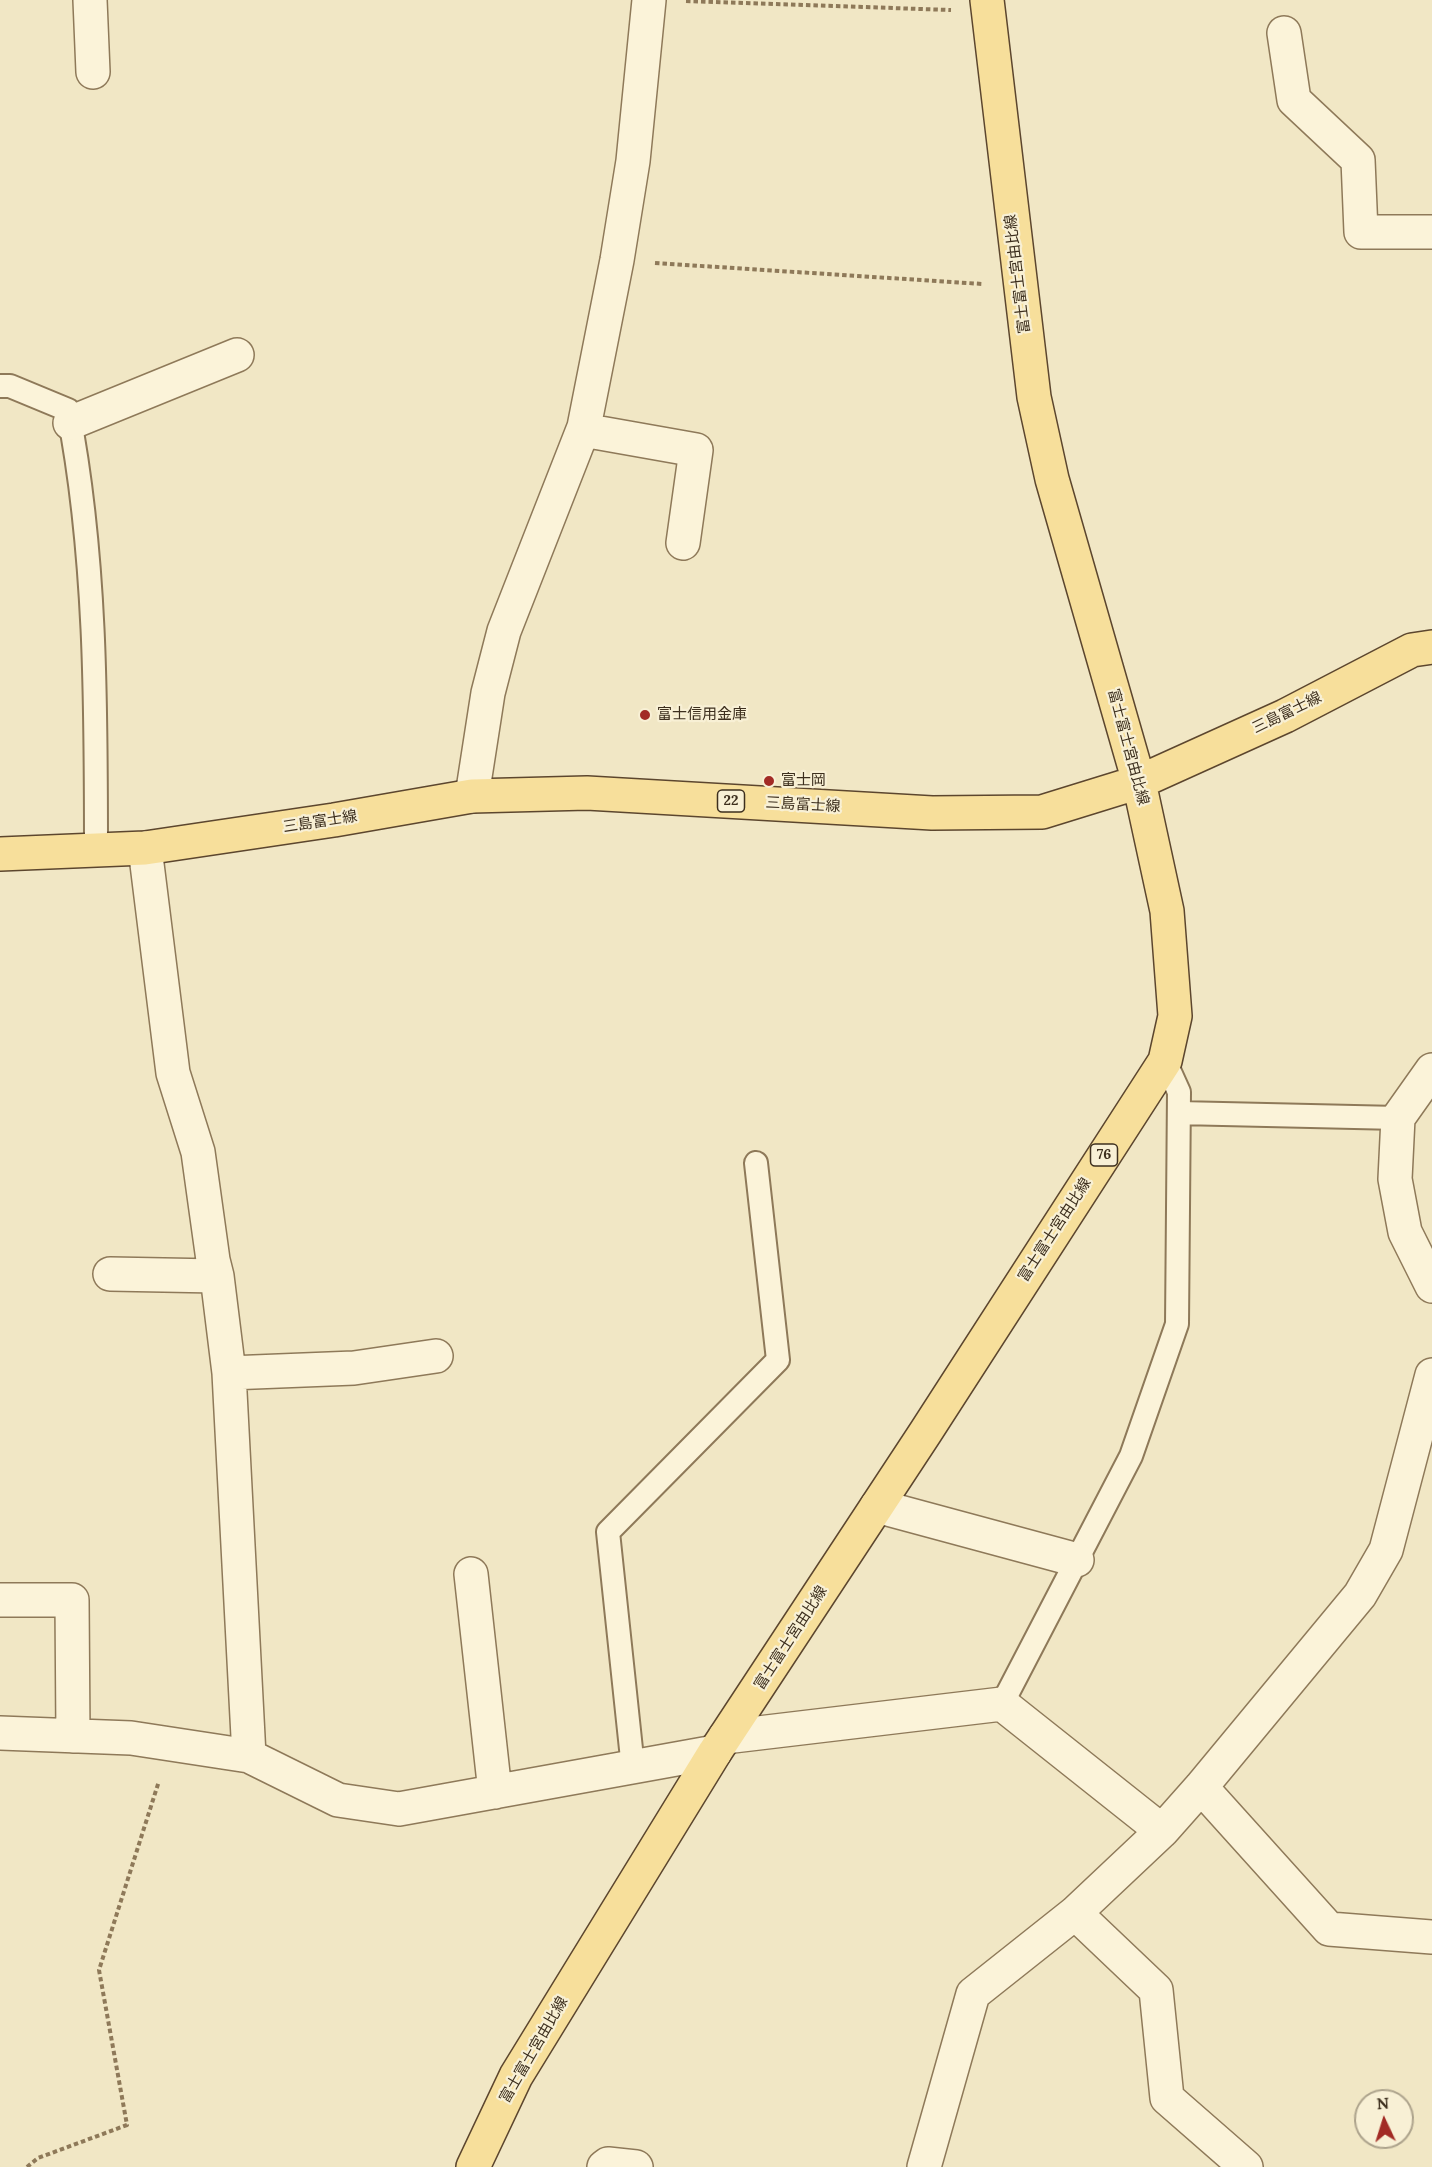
<!DOCTYPE html>
<meta charset="utf-8">
<style>
body{margin:0}
#map{position:relative;width:1432px;height:2167px;overflow:hidden;background:#f1e7c5;font-family:Lora,serif}
canvas{display:block}
.north{position:absolute;left:1354px;top:2089px;width:60px;height:60px;box-sizing:border-box;background:#f8f0d5;border:2px solid #ada38c;border-radius:50%;rotate:356deg;font-size:16px;font-weight:700;line-height:24px;text-align:center;color:#3d2f1e}
.north::after{content:'';display:block;margin:auto;width:21px;height:27px;background:#a22b25;clip-path:polygon(50% 0,100% 100%,50% 72%,0 100%)}
</style>
<div id="map">
<canvas width="1432" height="2167"></canvas>
<div class="north">N</div>
</div>
<script>
const ctx = document.querySelector('canvas').getContext('2d');
ctx.lineJoin = 'round';
function trace(path, color, width, dash) { ctx.strokeStyle = color; ctx.lineWidth = width; ctx.lineCap = dash ? 'butt' : 'round'; ctx.setLineDash(dash || []); ctx.stroke(path); }
function drawText(font, color, halo, rows, align = 'center') {
  ctx.font = font + ' Lora,"Noto Sans JP",serif'; ctx.lineWidth = 4.5; ctx.setLineDash([]); ctx.textBaseline = 'middle'; ctx.strokeStyle = halo; ctx.fillStyle = color; for (const [text, x, y, turn = 0] of rows) {
    ctx.save(); ctx.translate(x, y); ctx.rotate((+turn || 0) * Math.PI / 180); ctx.textAlign = isNaN(turn) ? turn : align; if (halo) ctx.strokeText(text, 0, 0); ctx.fillText(text, 0, 0); ctx.restore();
  }
}
const path = new Path2D(`
 M686,1L951,10
 M655,263L983,284
 M27,2167L38,2158L127,2125L99,1970L159,1781`);
const lane = new Path2D(`
 M0,386H10L68,410C96,554 96,703 96,849
 M1179,1113L1398,1118
 M1002,1704L1131,1456L1177,1324L1179,1092L1165,1061
 M633,1768L608,1532L778,1360L756,1163`);
const street = new Path2D(`
 M90,0L93,72
 M1284,33L1294,100L1358,160L1361,232H1432
 M70,423L237,355
 M583,430L696,450L683,543
 M472,796L488,693L504,631L584,427L617,260L633,161L649,0
 M145,848L173,1073L198,1152L213,1260L217,1276L229,1373L249,1756
 M1432,1070L1398,1118L1395,1179L1405,1232L1432,1286
 M110,1274L217,1276
 M229,1373L354,1368L436,1356
 M877,1506L1077,1560
 M471,1574L495,1792
 M0,1600H72L73,1736
 M0,1733L131,1738L249,1756L338,1800L399,1809L715,1752
 M725,1737L1002,1704L1162,1831
 M1201,1787L1329,1929L1432,1937
 M1075,1913L1156,1990L1167,2098L1246,2167
 M604,2167L608,2164L636,2167
 M924,2167L973,1994L1075,1913L1162,1831L1201,1787L1360,1595L1386,1550L1432,1375`);
const primary = new Path2D(`
 M0,854L145,848L334,820L472,796L587,793L932,813L1042,812L1139,782L1285,716L1412,650L1432,647
 M473,2167L516,2076L715,1752L925,1433L1165,1061L1175,1016L1167,911L1139,782L1052,479L1034,397L987,0`);
const markers = [
 [645,715,6,"#a22b25"],
 [769,781,6,"#a22b25"]
];
const shields = [
 [731,801,27],
 [1104,1155,27]
];
const shieldNames = [
 ["22",731,801],
 ["76",1104,1155]
];
const streetNames = [
 ["富士富士宮由比線",1018,274,-97],
 ["三島富士線",1287,713,-26],
 ["富士富士宮由比線",1128,747,75],
 ["三島富士線",803,805,3],
 ["三島富士線",320,822,-9],
 ["富士富士宮由比線",1055,1230,-57],
 ["富士富士宮由比線",791,1638,-57],
 ["富士富士宮由比線",534,2050,-60]
];
const poiNames = [
 ["富士信用金庫",657,715],
 ["富士岡",781,781]
];
trace(lane, '#8e7959', 26);
trace(street, '#8e7959', 36);
trace(primary, '#5c462e', 36);
trace(path, '#8e7959', 4, [4.5, 3]);
trace(lane, '#fbf3d9', 22);
trace(street, '#fbf3d9', 33);
trace(primary, '#f7df9b', 33);
for (const [x, y, r, color] of markers) { const dot = new Path2D(); dot.arc(x, y, r, 0, 2 * Math.PI); ctx.fillStyle = color; ctx.fill(dot); trace(dot, '#f8f0d5', 2); }
for (const [x, y, w] of shields) { const box = new Path2D(); box.roundRect(x - w / 2, y - 11, w, 22, 4.5); ctx.fillStyle = '#f8f0d5'; ctx.fill(box); trace(box, '#3d2f1e', 1.5); }
drawText('bold 14px', '#3d2f1e', null, shieldNames);
drawText('15px', '#3d2f1e', '#f8f0d5', streetNames);
drawText('15px', '#3d2f1e', '#f8f0d5', poiNames, 'left');
</script>
